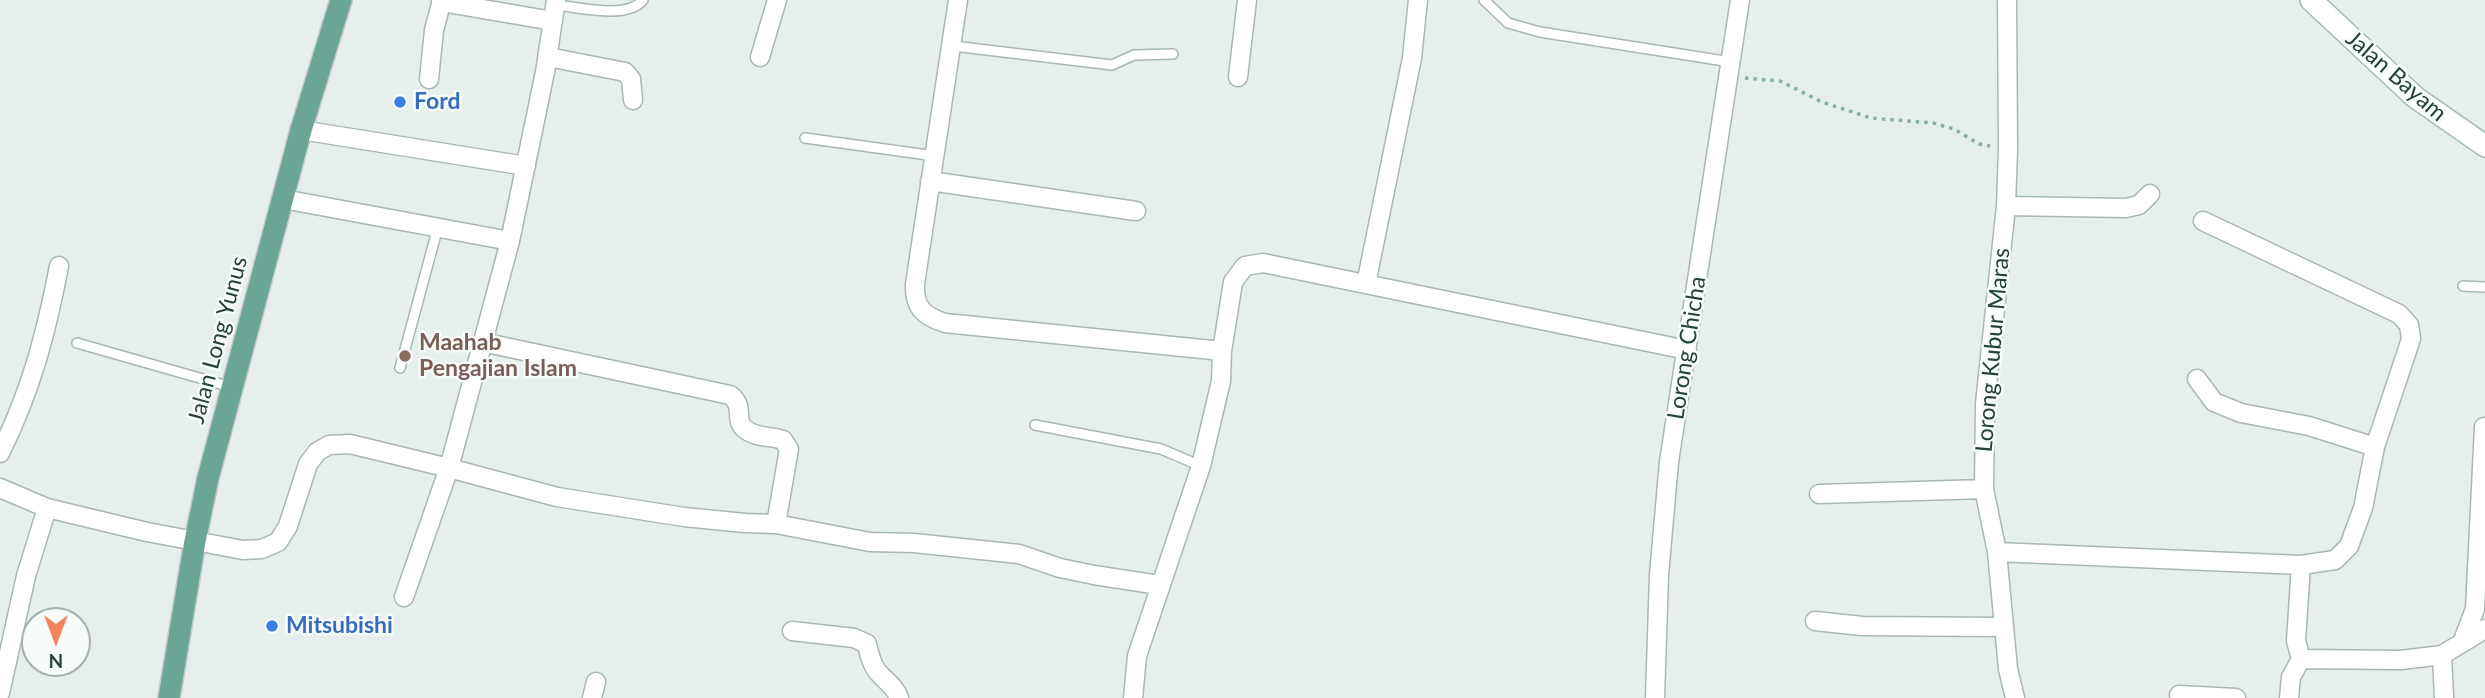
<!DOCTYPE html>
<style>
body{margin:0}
#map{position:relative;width:2485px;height:698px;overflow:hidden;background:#e6efeb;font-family:Lato,sans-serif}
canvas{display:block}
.north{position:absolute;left:21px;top:607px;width:70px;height:70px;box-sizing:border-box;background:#f7fbf9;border:2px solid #a3b1ad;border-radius:50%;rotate:180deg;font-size:19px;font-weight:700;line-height:28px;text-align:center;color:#24423a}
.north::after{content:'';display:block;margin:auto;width:24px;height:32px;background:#f4845f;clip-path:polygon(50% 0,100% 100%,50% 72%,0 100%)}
</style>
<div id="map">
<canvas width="2485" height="698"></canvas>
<div class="north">N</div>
</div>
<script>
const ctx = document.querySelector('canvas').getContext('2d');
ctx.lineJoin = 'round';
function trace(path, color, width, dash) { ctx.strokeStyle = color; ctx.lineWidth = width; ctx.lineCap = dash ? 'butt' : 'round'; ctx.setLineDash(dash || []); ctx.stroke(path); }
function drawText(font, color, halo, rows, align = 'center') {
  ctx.font = font + ' Lato,sans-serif'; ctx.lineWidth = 5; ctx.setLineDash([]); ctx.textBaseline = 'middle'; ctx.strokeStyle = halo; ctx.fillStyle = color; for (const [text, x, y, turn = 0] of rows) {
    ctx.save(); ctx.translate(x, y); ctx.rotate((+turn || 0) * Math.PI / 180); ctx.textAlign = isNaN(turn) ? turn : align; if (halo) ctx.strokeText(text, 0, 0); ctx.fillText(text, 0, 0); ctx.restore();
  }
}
const path = new Path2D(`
 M1745,78L1780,81L1822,102L1871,118L1933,123L1954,129L1979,144L1990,146`);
const service = new Path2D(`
 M1484,0L1508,23L1540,32L1731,62
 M556,5C579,7 627,20 643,0
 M953,46L1112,65L1134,55L1173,54
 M805,138L935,156
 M2463,286L2485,287
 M77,343L231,387
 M400,368L438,227
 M1035,425L1161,449L1201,466`);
const minor = new Path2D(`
 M958,0L915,284C914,307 923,316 945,323L1222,351
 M2007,0L2008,149L2006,206L1985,404L1984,489L1997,552L2008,669L2015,698
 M441,2L553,21
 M548,57L625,72L631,79L633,100
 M760,57L777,0
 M1238,77L1247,0
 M429,79L434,30L442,0
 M301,130L526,166
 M930,181L1136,211
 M283,199L510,241
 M2006,206L2126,208L2139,205L2150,194
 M1366,284L1412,58L1418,0
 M482,342L730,395C746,407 733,420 745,429C755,438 772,436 783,440L789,449L776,524
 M2197,379L2214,402L2241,413L2309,426L2375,447
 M0,453C31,391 46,334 59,266
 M0,488L47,508L147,532L243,550L262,549L278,542L288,526L308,464L317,452L329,445L350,444L449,468L557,497L684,517L745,523L776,524L870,542L914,543L1019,554L1060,568L1094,575L1159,585
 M1819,494L1984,489
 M1997,552L2301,565L2335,560L2349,546L2363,508L2375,447L2411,339L2409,325L2399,314L2203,221
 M404,597L449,468L510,241L545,72L556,0
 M1815,621L1862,626L2003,627
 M792,631L854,638L867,644C869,653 871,663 877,671C885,681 895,686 899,698
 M2462,643L2475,609L2484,427
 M2301,659L2401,660L2442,655
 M0,693L26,576L47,508
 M2179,695L2236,698
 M592,698L596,682
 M1133,698L1137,656L1201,466L1221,381L1222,351L1233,282L1245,266L1263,263L1687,350
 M1655,698L1659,575L1669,462L1740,0
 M2289,698L2291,677L2301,659L2296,641L2301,565
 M2444,698L2442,655L2485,629`);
const secondary = new Path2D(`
 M2311,0L2415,97L2485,146`);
const primary = new Path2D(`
 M169,698L195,541L208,478L301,130L341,0`);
const markers = [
 [400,102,7,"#3f7fe0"],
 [405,356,7,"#8d6e63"],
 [272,626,7,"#3f7fe0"]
];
const streetNames = [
 ["Jalan Bayam",2396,76,41],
 ["Jalan Long Yunus",218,340,-75],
 ["Lorong Chicha",1687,348,-81],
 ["Lorong Kubur Maras",1993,350,-85]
];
const shopNames = [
 ["Ford",414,102],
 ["Mitsubishi",286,626]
];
const educationNames = [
 ["Maahab",419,343],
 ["Pengajian Islam",419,369]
];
trace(service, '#a8b8b2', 12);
trace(minor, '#a8b8b2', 21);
trace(secondary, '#a4bbb3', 24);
trace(primary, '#c2cac8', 24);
trace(path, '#86b3a5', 3.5, [3.5, 5]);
trace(service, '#fff', 9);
trace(minor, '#fff', 18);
trace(secondary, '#fff', 21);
trace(primary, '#6aa596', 21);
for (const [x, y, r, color] of markers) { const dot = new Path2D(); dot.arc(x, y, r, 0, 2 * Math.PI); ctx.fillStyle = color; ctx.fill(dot); trace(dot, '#f7fbf9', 2.5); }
drawText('23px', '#24423a', '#f7fbf9', streetNames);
drawText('bold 23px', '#366cbe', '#f7fbf9', shopNames, 'left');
drawText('bold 23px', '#785e54', '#f7fbf9', educationNames, 'left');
</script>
